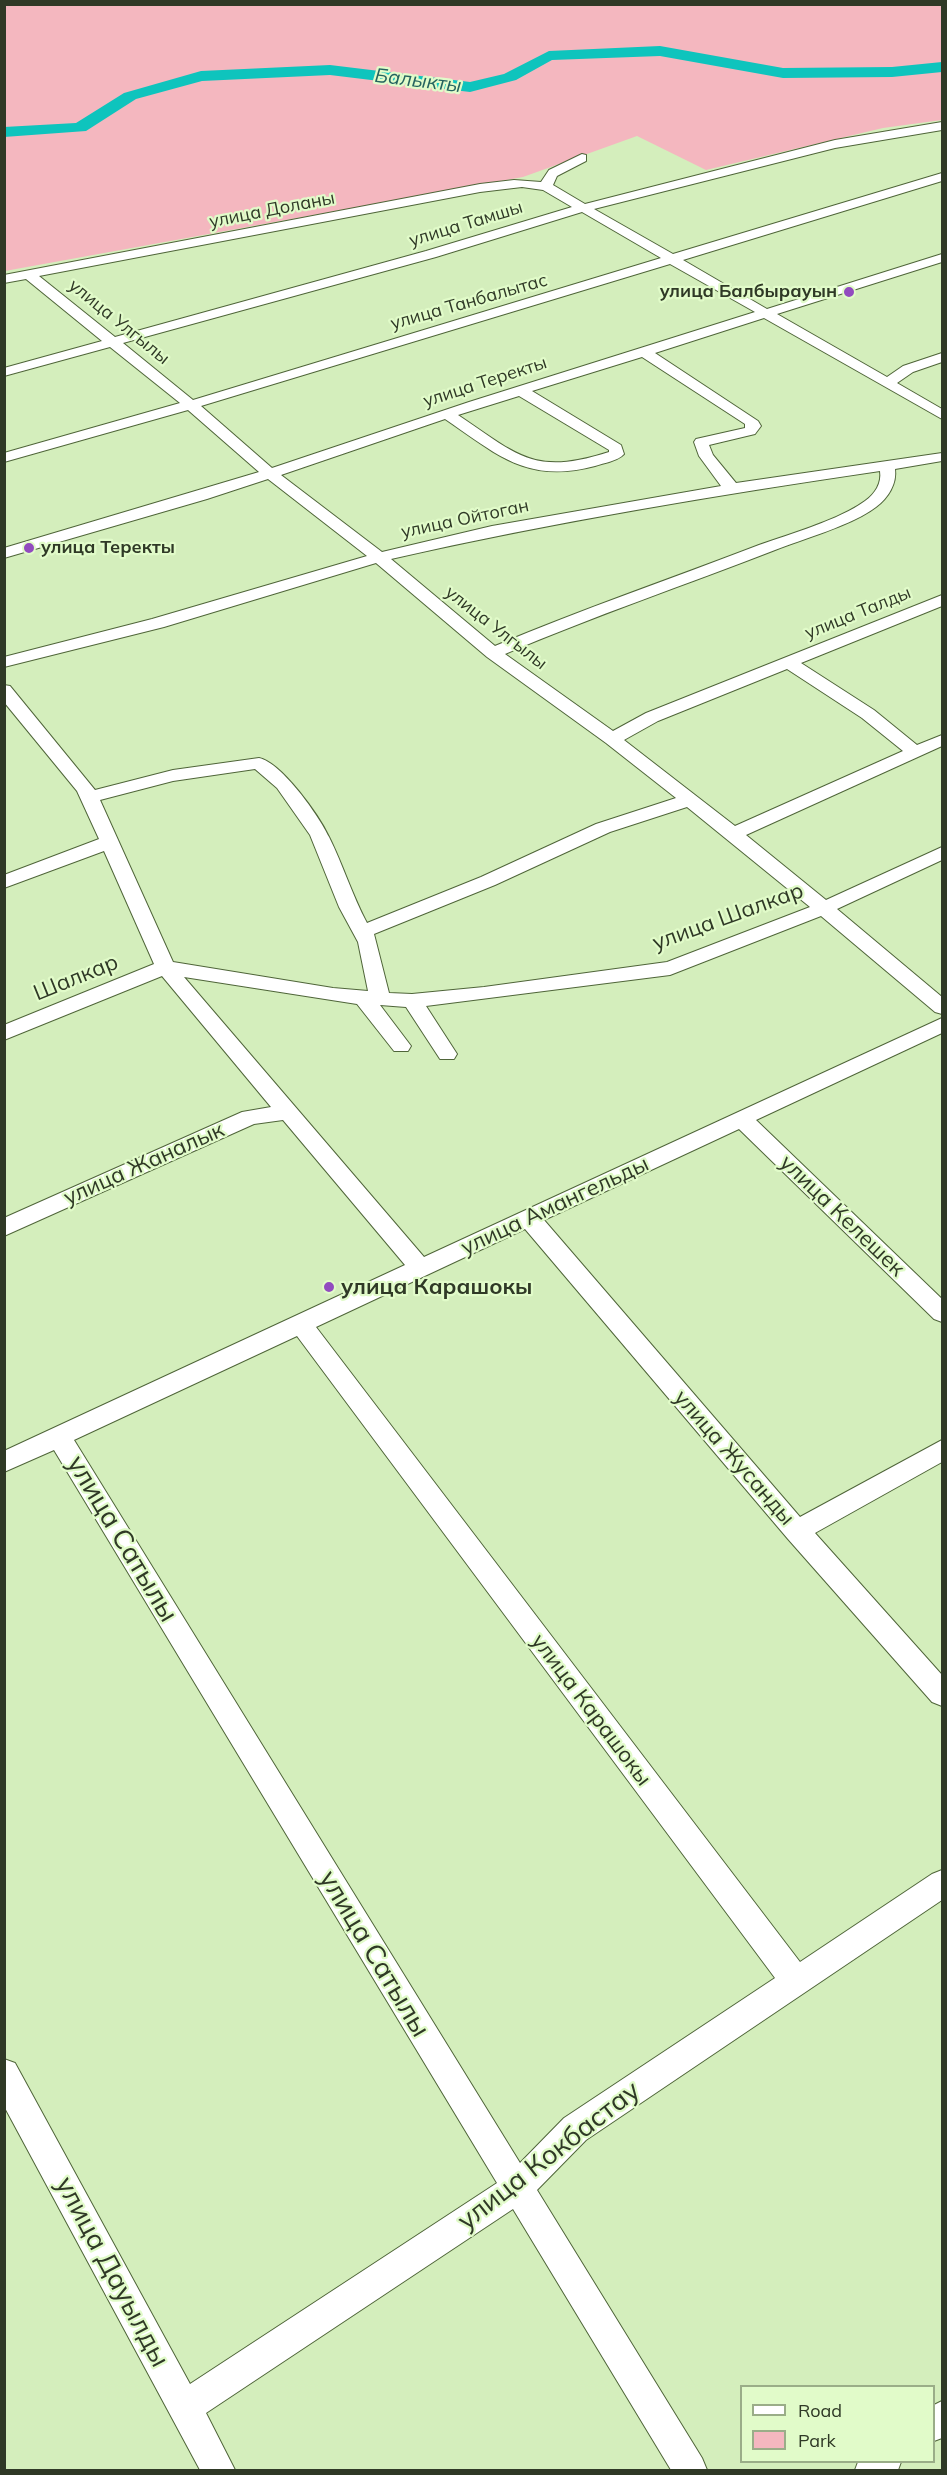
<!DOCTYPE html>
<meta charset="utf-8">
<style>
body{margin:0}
#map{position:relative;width:947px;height:2475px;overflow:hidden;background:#d4eebc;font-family:Mulish,sans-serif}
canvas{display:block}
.frame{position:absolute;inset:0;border:6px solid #2f3926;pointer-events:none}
.legend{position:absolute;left:740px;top:2385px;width:195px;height:78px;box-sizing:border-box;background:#e1fbc9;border:2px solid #9aad88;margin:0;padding:8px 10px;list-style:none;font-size:18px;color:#2f3926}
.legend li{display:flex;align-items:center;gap:12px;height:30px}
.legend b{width:30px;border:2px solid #9aad88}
</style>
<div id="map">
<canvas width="947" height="2475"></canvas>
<div class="frame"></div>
<ul class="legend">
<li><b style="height:8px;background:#fff"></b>Road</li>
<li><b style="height:16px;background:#f4b7bf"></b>Park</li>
</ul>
</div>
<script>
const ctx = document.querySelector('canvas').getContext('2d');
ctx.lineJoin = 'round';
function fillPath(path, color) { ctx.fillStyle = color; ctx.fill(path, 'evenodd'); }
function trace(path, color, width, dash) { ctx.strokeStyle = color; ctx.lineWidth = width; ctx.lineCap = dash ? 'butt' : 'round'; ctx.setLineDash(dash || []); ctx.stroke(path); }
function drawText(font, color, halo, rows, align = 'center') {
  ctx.font = font + ' Mulish,sans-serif'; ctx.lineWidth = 4.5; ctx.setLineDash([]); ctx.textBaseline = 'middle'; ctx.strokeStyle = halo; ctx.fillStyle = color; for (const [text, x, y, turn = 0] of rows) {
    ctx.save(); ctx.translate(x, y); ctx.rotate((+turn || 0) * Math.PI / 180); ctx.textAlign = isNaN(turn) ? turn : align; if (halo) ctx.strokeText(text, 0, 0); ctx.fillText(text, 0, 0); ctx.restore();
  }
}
const green = new Path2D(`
 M5,5H942V120L883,128L706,170L637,136L523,177L5,271Z`);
const river = new Path2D(`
 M660,46L783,68L892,67L942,62V72L892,77L783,78L660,56L552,60L516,80L470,92L330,75L202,81L136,99L86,131L4,137V127L76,123L124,93L201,71L330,65L470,82L504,74L549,51Z`);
const minor = new Path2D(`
 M942,122V130L835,148L594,209L673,254L942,173V181L683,260L767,309L942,254V262L777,314L887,377L903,366L942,353V362L913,372L897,383L942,409V419L764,318L655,353L758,421L761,426L755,434L709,445L713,455L736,483L942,453V461L895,469C897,484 888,498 876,507C853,525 803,539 775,550C685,585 594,616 505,654L613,731L646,713L942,595V606L801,663L874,710L917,745L942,735V746L746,835L826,900L942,847V860L837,909L942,997V1014L935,1012L821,916L670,975L426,1006L457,1054L454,1059H440L406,1007L380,1005L411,1046L408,1051H394L357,1004L184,977L424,1257L942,1018V1033L756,1120L942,1299V1322L934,1319L739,1129L544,1220L800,1517L942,1440V1462L815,1533L942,1675V1706L932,1702L788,1539L525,1229L316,1327L800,1962L932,1874L942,1870V1900L586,2140L537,2190L702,2458L707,2470H671L513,2209L206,2413L235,2470H200L4,2106V2059L15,2063L190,2384L497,2183L54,1450L4,1472V1451L405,1265L283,1120L254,1124L4,1236V1218L242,1112L271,1107L162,976L4,1040V1025L154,964L104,851L4,888V875L99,839L77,791L4,702V685L10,686L95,790L173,770L259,758C282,763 319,816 329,837C343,865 352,895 367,923L481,877L596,824L676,798L606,743L487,657L376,563L164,627L4,667V657L152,619L367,556L268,479L207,499L4,558V548L259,472L188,410L4,462V453L180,403L110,347L4,376V368L102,341L26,279L4,283V275L480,184L514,180L541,182L549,170L582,154L586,155V161L557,176L553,185L585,204L835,140ZM522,187L543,190L572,207L426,251L115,337L39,276L480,192ZM582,212L661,258L193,400L123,343L436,257ZM670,264L755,312L469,402L272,468L201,406ZM642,357L745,424V428L696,439L694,442L699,456L721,486L492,526L382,552L281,475L445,419C498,455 527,484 595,466C604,463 618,461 624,454L621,445L532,391ZM519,396L609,450V452C534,476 519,456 458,415ZM880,471C882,483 875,494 865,501C839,520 790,534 759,545C671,579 582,609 495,646L391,559C553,522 716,495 880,471ZM787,669L862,718L903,751L735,826L624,740L658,721ZM255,769L277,788L310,835L339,907L358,942L368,991L333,988L173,962L100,800L173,781ZM687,807L810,907L667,962L484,987L412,994L389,993L374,934L495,885L610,832ZM297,1336L775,1978L564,2118L520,2163L74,1440Z
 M942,2401V2438L934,2441V2405Z
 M858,2462H901L898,2470H855Z`);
const markers = [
 [849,292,6,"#924bbf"],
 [29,548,6,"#924bbf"],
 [329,1287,6,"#924bbf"]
];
const farStreetnames = [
 ["улица Доланы",272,210,-11],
 ["улица Тамшы",466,224,-17],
 ["улица Танбалытас",469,302,-16],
 ["улица Улгылы",119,322,39],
 ["улица Теректы",485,382,-18],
 ["улица Ойтоган",465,519,-12],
 ["улица Талды",858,613,-22],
 ["улица Улгылы",496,628,38]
];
const farPoinames = [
 ["улица Балбырауын",837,292],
 ["улица Теректы",41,548,"left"]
];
const farWaternames = [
 ["Балыкты",418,81,7]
];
const streetNames = [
 ["улица Шалкар",728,917,-20],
 ["Шалкар",76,978,-22],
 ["улица Жаналык",144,1164,-24],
 ["улица Амангельды",555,1206,-25],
 ["улица Келешек",842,1216,44],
 ["улица Жусанды",734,1458,49],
 ["улица Карашокы",591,1710,53]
];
const poiNames = [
 ["улица Карашокы",341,1287]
];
const nearStreetnames = [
 ["улица Сатылы",122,1539,59],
 ["улица Сатылы",374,1954,59],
 ["улица Кокбастау",549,2156,-38],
 ["улица Дауылды",112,2272,62]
];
fillPath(green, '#f4b7bf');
fillPath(river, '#0ec4bd');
trace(minor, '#4f6539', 2);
fillPath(minor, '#fff');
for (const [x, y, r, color] of markers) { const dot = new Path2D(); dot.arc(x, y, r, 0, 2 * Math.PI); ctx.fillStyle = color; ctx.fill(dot); trace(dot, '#e1fbc9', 2); }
drawText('18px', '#2f3926', '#e1fbc9', farStreetnames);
drawText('bold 18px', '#2f3926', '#e1fbc9', farPoinames, 'right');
drawText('italic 20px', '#25635f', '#e1fbc9', farWaternames);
drawText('22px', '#2f3926', '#e1fbc9', streetNames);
drawText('bold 22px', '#2f3926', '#e1fbc9', poiNames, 'left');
drawText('27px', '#2f3926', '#e1fbc9', nearStreetnames);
</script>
